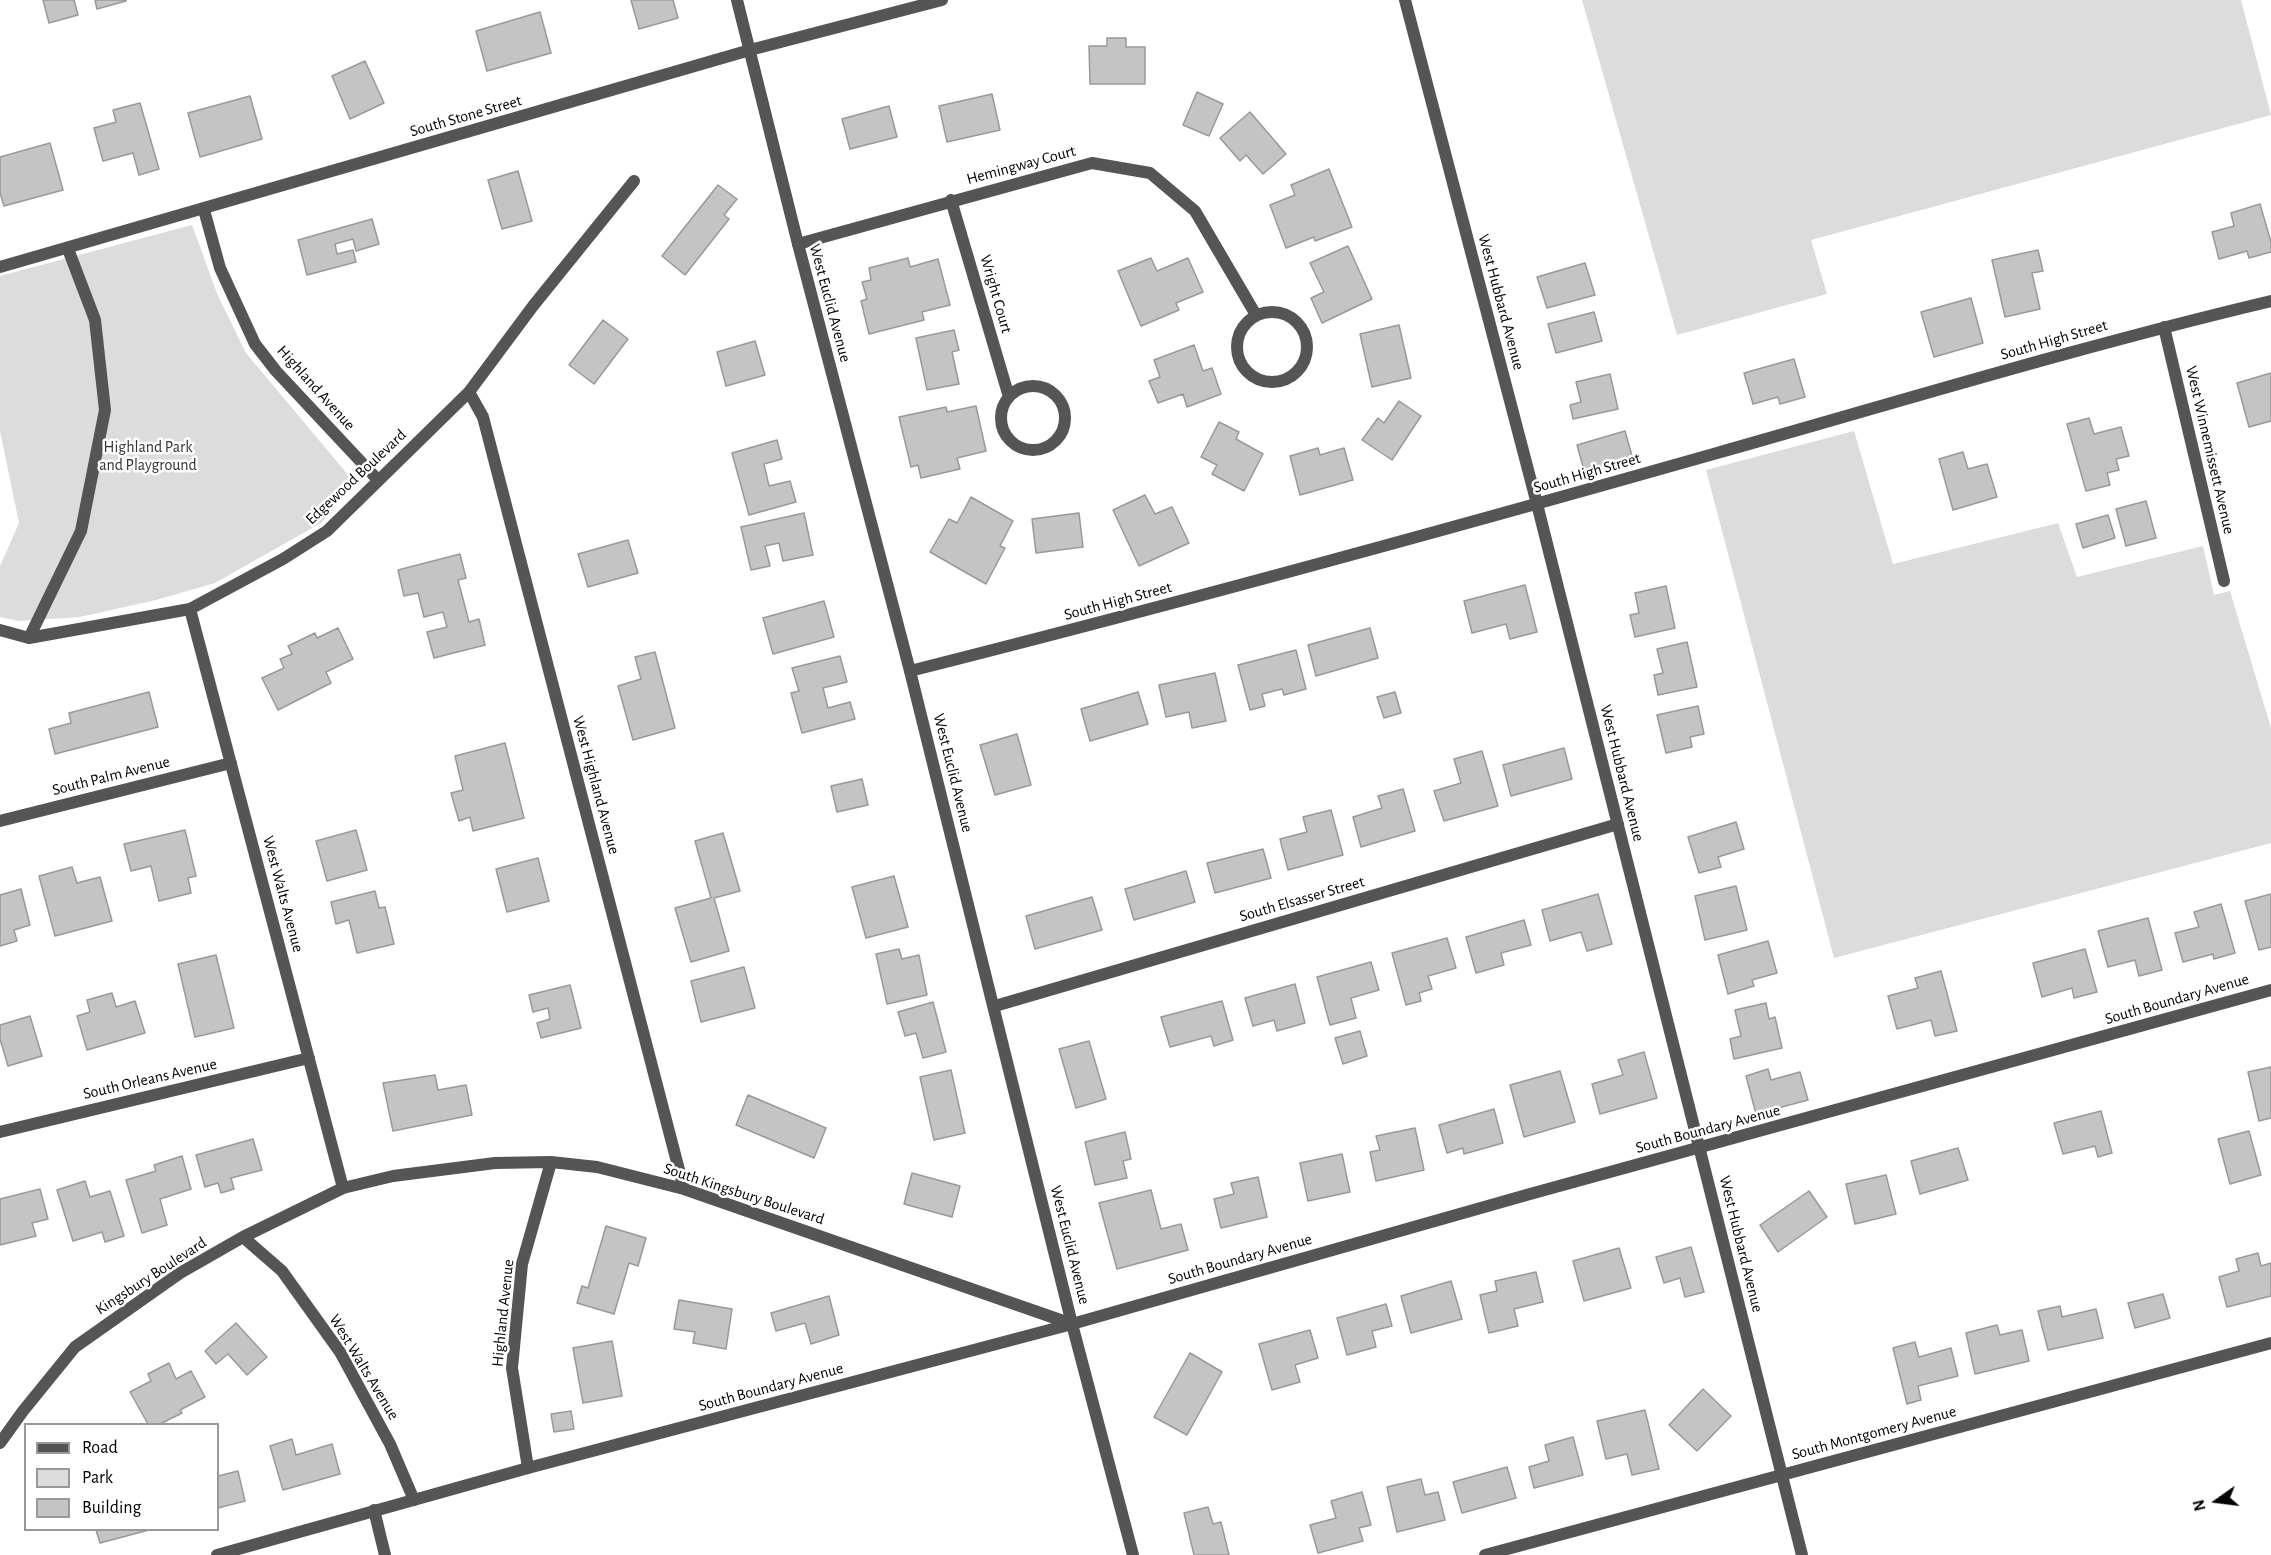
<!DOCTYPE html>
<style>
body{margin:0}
#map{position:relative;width:2271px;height:1555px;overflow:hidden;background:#fff;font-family:"Alegreya Sans",sans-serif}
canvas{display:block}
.legend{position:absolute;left:24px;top:1423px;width:195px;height:108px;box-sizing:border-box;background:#fff;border:2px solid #999;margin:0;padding:8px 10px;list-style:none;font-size:18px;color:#000}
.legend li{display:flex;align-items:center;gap:12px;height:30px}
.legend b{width:30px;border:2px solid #999}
.north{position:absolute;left:2187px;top:1471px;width:60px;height:60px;-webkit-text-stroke:4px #fff;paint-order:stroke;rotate:256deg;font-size:16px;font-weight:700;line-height:24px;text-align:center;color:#000}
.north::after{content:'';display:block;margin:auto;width:21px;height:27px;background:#000;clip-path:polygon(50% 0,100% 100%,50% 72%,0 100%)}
</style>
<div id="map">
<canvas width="2271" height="1555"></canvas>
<ul class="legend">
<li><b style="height:8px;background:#555"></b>Road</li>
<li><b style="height:16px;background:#dcdcdc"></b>Park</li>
<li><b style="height:16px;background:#c4c4c4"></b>Building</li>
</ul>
<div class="north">N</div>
</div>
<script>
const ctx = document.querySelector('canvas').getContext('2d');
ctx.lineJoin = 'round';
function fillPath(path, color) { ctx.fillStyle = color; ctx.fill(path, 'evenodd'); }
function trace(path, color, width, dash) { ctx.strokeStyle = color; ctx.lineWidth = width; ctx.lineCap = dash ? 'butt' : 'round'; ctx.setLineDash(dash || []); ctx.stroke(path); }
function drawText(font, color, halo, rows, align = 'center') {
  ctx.font = font + ' "Alegreya Sans",sans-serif'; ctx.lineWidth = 5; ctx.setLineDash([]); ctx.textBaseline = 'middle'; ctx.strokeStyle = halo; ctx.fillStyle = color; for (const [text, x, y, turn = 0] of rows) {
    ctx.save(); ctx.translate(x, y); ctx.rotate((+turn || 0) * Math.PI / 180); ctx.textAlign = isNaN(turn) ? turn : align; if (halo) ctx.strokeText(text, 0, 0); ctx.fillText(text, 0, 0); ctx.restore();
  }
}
const green = new Path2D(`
 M1582,0H2241L2271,115L1811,240L1827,294L1677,335Z
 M192,225L218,296L246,353L349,476L344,496L321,523L215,583L156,600L80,617L19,621L0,617V566L19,523L0,431V276Z
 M1854,431L1893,564L2058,523L2077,577L2203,546L2214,595L2230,591L2271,728V843L1834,958L1706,470Z`);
const building = new Path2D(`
 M43,0H74L78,15L49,23Z
 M95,0H126V1L97,9Z
 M631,0H673L678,18L639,29Z
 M540,12L551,53L487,71L476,31Z
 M1107,38H1126V47H1145V84H1090L1089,46H1107Z
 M365,61L384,103L350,119L332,76Z
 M1197,92L1223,104L1209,136L1183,125Z
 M992,94L1000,130L947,142L939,106Z
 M250,96L262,139L200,157L188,113Z
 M140,103L159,169L139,175L133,153L103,161L94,128L116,122L113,110Z
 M889,106L897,137L850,149L842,119Z
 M1250,112L1286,154L1263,174L1246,155L1240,161L1220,138Z
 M50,143L63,190L4,206L0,193V157Z
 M1329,169L1352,227L1315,241L1314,237L1286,248L1270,205L1295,195L1291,185Z
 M518,171L532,221L502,229L488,180Z
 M718,185L737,199L724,215L729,219L685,275L662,256Z
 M2260,204L2271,242V252L2249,258L2247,251L2219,259L2212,232L2234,226L2231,213Z
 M372,219L379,244L356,251L353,239L335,244L337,254L353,250L356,262L307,275L298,240Z
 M1348,246L1372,299L1322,323L1311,298L1324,292L1310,263Z
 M2038,250L2043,271L2032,273L2040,309L2005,317L1992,260Z
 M908,258L910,267L938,259L950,305L922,312L924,320L869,334L861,301L867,299L862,282L871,280L869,268Z
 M1151,258L1157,271L1188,258L1203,292L1176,303L1179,310L1141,326L1118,271Z
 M1585,263L1595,295L1547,308L1537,277Z
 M1971,298L1983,343L1934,357L1921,312Z
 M1594,312L1602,341L1556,353L1548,324Z
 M603,320L628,339L594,384L569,365Z
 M1399,325L1411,378L1372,387L1360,334Z
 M954,330L959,350L952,352L959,384L927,390L916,338Z
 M755,341L765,375L726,386L717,352Z
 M1194,345L1203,371L1212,368L1221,394L1187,407L1183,394L1158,403L1149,381L1160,377L1154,360Z
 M1794,359L1805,397L1780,404L1778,397L1753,404L1744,373Z
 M2271,373V421L2249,427L2237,383Z
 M1610,374L1618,409L1573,419L1570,405L1581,402L1576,382Z
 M1399,401L1421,416L1392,460L1362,440L1378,418L1384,423Z
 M976,406L986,451L957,458L960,469L921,478L918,465L911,467L899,417L946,407L947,412Z
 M2089,418L2094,434L2121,427L2129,456L2116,459L2119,470L2107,473L2110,485L2086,491L2067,424Z
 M1219,422L1239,432L1236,439L1263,454L1244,491L1212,474L1217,465L1201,457Z
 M1625,431L1634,463L1586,477L1577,445Z
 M777,440L782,459L764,464L769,486L790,481L796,502L749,515L732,453Z
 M1318,448L1320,455L1344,448L1353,480L1300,495L1290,456Z
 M1963,452L1968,469L1987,464L1997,497L1953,510L1939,459Z
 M1145,495L1155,514L1172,507L1189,543L1139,566L1113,510Z
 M971,497L1013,521L1000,546L1005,548L986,584L930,552L949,519L957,523Z
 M2146,501L2156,538L2126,546L2116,509Z
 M804,513L813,555L783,561L779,543L765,546L770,566L751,570L741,527Z
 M1079,513L1083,547L1036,553L1032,519Z
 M2108,515L2115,538L2083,548L2076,524Z
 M628,540L638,573L588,587L578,554Z
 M460,554L466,578L458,580L469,622L479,619L485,645L434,658L427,632L447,627L443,612L424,617L418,593L404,596L398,570Z
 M1525,585L1537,632L1510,639L1506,624L1472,633L1464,601Z
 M1666,586L1675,628L1635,637L1630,615L1639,613L1635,593Z
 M824,601L834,637L773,654L763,618Z
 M338,628L353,659L326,672L331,683L278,710L262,678L284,668L280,659L292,654L288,646L315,633L317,638Z
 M1370,628L1378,658L1316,676L1308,645Z
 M1687,642L1697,687L1658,695L1654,675L1663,673L1657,649Z
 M1296,650L1306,689L1284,695L1282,689L1262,694L1265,706L1250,710L1238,665Z
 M655,652L675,728L633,740L618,686L641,679L635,657Z
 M840,656L847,682L823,688L828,708L850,702L855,719L802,733L791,693L799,691L792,668Z
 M1215,673L1226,721L1192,728L1189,712L1166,717L1159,685Z
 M149,692L158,727L55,754L49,729L71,723L69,713Z
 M1138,692L1148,724L1090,741L1081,709Z
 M1395,692L1401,713L1384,718L1377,697Z
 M1698,706L1704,734L1690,737L1692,747L1666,753L1657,715Z
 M1017,734L1031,785L995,795L980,745Z
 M505,743L524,818L473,831L470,817L459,821L451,793L463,790L455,756Z
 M1564,748L1572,779L1511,796L1503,765Z
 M1482,751L1498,806L1444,821L1434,791L1461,783L1454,759Z
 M862,779L868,805L837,812L831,786Z
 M1403,789L1415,831L1361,847L1353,817L1382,808L1378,796Z
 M1331,810L1343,855L1288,870L1280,839L1307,832L1303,817Z
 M1736,822L1744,849L1718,857L1721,867L1699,873L1688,837Z
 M185,830L196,876L188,878L191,893L159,901L151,866L131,871L124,844Z
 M356,830L367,870L327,881L316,841Z
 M723,833L740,891L714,898L729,951L691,962L675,908L711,898L695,841Z
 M1263,849L1271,878L1215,893L1207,863Z
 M538,858L549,901L507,912L496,869Z
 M72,867L77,883L100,877L112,921L55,936L39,876Z
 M1186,871L1195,902L1134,920L1125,889Z
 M894,876L908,927L866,938L852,887Z
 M1736,886L1747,930L1705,940L1695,896Z
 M21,889L30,925L14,930L17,941L0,946V895Z
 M375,891L379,908L385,907L394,944L357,953L349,920L336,924L331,902Z
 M1598,894L1612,944L1587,951L1581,932L1550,941L1542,910Z
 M2271,894V947L2259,950L2245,901Z
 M1092,897L1102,930L1035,949L1026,916Z
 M2221,904L2235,953L2214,959L2213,954L2183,962L2175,933L2199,927L2194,912Z
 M2148,918L2162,970L2139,976L2135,960L2108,967L2098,931Z
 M1524,920L1531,945L1501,953L1504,965L1476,973L1466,937Z
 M1447,938L1456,968L1428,976L1432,989L1419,993L1421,1001L1406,1005L1392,953Z
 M1768,941L1777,973L1752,980L1754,986L1728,994L1718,955Z
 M899,949L902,959L919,955L927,995L887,1004L876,954Z
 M2085,949L2097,992L2074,998L2072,988L2042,997L2033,963Z
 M216,955L234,1028L195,1037L178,964Z
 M1371,962L1379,990L1351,998L1356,1018L1330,1025L1317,977Z
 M744,967L755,1008L701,1022L691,981Z
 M1941,971L1957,1031L1935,1036L1931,1020L1897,1029L1888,996L1918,988L1915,978Z
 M1295,984L1305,1023L1277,1031L1274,1020L1253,1026L1245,998Z
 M570,985L581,1028L541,1038L537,1023L550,1019L548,1008L533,1012L529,995Z
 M112,993L116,1007L135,1001L145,1033L87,1050L77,1016L90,1012L87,1000Z
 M1222,1001L1233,1040L1214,1046L1211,1036L1170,1047L1161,1017Z
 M933,1002L946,1052L923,1058L916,1033L905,1036L898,1012Z
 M1766,1003L1769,1019L1775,1017L1782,1048L1734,1059L1730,1039L1741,1036L1735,1010Z
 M30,1016L42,1056L8,1066L0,1039V1025Z
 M1360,1031L1367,1056L1343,1064L1335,1038Z
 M1089,1041L1106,1099L1076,1108L1059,1049Z
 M1644,1052L1657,1098L1600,1114L1592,1084L1623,1075L1618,1060Z
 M2271,1067V1118L2259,1121L2248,1072Z
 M1768,1069L1771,1080L1800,1072L1808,1100L1756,1114L1746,1076Z
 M951,1070L965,1133L934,1140L920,1077Z
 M1560,1071L1575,1122L1524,1137L1510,1085Z
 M435,1075L438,1090L466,1085L472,1115L393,1131L383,1083Z
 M748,1095L826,1128L814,1158L736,1125Z
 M1494,1109L1503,1143L1464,1154L1463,1148L1447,1153L1439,1125Z
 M2101,1111L2112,1153L2098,1157L2095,1146L2063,1154L2054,1123Z
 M1415,1128L1424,1170L1376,1181L1370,1152L1380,1150L1376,1136Z
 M2249,1131L2261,1175L2230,1184L2218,1139Z
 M1125,1132L1131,1159L1123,1161L1127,1178L1095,1185L1085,1142Z
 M253,1139L262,1170L231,1178L234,1189L221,1193L218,1183L205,1187L196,1155Z
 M1958,1148L1968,1180L1920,1194L1911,1161Z
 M1342,1154L1350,1192L1308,1201L1300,1163Z
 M182,1156L191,1189L160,1199L167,1225L142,1233L126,1180L156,1171L154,1165Z
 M912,1173L960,1186L952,1217L904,1204Z
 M1886,1175L1896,1214L1855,1224L1846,1184Z
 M1258,1177L1267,1217L1221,1228L1214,1199L1234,1194L1231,1183Z
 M85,1181L90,1197L110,1191L124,1236L105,1242L102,1232L73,1241L57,1190Z
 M40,1189L48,1219L32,1223L36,1236L0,1245V1199Z
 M1151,1190L1161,1229L1181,1224L1188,1250L1117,1269L1099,1203Z
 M1809,1191L1827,1217L1778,1252L1760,1225Z
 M606,1226L646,1238L638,1266L629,1263L614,1314L577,1303L582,1286L588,1288Z
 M1691,1247L1704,1292L1685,1297L1680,1278L1664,1283L1656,1257Z
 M1619,1248L1631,1288L1584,1301L1573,1261Z
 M2258,1253L2261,1266L2271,1263V1296L2227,1307L2219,1277L2239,1271L2236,1259Z
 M1536,1272L1543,1302L1514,1309L1518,1326L1489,1333L1480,1295L1497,1291L1495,1281Z
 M1451,1281L1462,1319L1411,1333L1401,1296Z
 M2163,1294L2170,1318L2135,1328L2128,1303Z
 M829,1296L839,1335L811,1344L805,1323L776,1331L771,1313Z
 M679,1300L732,1309L726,1349L693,1343L695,1332L674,1329Z
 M1386,1304L1392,1326L1372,1331L1376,1347L1347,1355L1337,1318Z
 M2060,1306L2062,1317L2096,1309L2103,1338L2048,1350L2038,1311Z
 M236,1323L267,1357L247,1375L228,1354L216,1364L205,1351Z
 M1997,1325L2000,1335L2022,1330L2029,1361L1975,1374L1966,1333Z
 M1310,1330L1318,1358L1295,1365L1300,1382L1272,1390L1259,1344Z
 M612,1341L622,1396L583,1403L573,1348Z
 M1915,1342L1919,1357L1951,1348L1958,1376L1918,1386L1921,1400L1907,1404L1893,1348Z
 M1190,1353L1222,1372L1187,1435L1154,1417Z
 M169,1363L176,1379L191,1371L205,1397L180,1410L182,1413L160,1424H148L130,1392L151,1381L148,1374Z
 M1703,1389L1731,1416L1697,1451L1669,1425Z
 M1645,1410L1659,1469L1632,1475L1627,1454L1606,1459L1597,1421Z
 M571,1411L574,1429L554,1432L551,1414Z
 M1573,1437L1583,1475L1534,1488L1529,1467L1549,1461L1545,1445Z
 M292,1439L296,1455L332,1444L340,1474L283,1490L270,1446Z
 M1507,1467L1516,1498L1462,1513L1453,1482Z
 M238,1471L245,1501L218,1508V1476Z
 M1421,1479L1425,1495L1438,1492L1445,1520L1397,1532L1387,1487Z
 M1362,1492L1371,1525L1359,1528L1363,1541L1318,1553L1310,1525L1336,1518L1331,1501Z
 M1208,1507L1213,1524L1221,1522L1229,1555H1194L1184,1513Z
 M96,1530H149L100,1543Z`);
const minor = new Path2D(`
 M1405,0L1537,504L1802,1555
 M951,200L1009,397
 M204,210L220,268L255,344L276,371L378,480
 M798,244L1092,163L1150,173L1195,211L1256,315
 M1237 347a35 35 0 1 1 70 0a35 35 0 1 1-70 0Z
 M2164,327L2224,581
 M1001 418a32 32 0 1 1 64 0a32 32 0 1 1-64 0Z
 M469,392L483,417L684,1189
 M190,609L343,1188
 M0,630L29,638L190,609L283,559L327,531L469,392L533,306L634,181
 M29,638L81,531L105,410L95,320L68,249
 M910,671C1180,603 1449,529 1717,453C1901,401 2085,345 2271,301
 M0,821L231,763
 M995,1006L1618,824
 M0,1132L309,1058
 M243,1237L282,1271L340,1352L390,1444L414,1500
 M0,1443L23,1411L75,1347L180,1273L243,1237L343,1188L393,1176L495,1163L551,1162L597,1167L684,1189L1072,1324
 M528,1468L512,1368L522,1264L551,1162
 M374,1510L385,1555
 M1485,1555L2271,1343`);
const tertiary = new Path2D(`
 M737,0L798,244L910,671L1072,1324L1133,1555
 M0,267L750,50L942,0
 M217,1555L528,1468L1072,1324L1530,1194L2271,990`);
const streetNames = [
 ["South Stone Street",466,116,-16],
 ["Hemingway Court",1021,165,-15],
 ["Wright Court",996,294,74],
 ["West Hubbard Avenue",1501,302,75],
 ["West Euclid Avenue",830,303,75],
 ["South High Street",2054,340,-16],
 ["Highland Avenue",316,388,48],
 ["West Winnemissett Avenue",2210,450,77],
 ["South High Street",1587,473,-16],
 ["Edgewood Boulevard",356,477,-43],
 ["South High Street",1118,601,-15],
 ["West Euclid Avenue",953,773,76],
 ["West Hubbard Avenue",1622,773,76],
 ["South Palm Avenue",111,776,-14],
 ["West Highland Avenue",596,785,75],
 ["West Walts Avenue",283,894,75],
 ["South Elsasser Street",1302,899,-16],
 ["South Boundary Avenue",2177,999,-16],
 ["South Orleans Avenue",150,1079,-13],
 ["South Boundary Avenue",1708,1129,-15],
 ["South Kingsbury Boulevard",744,1194,18],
 ["West Hubbard Avenue",1741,1244,76],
 ["West Euclid Avenue",1070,1245,76],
 ["South Boundary Avenue",1240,1259,-16],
 ["Kingsbury Boulevard",151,1276,-33],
 ["Highland Avenue",503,1313,-84],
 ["West Walts Avenue",364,1367,59],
 ["South Boundary Avenue",771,1387,-15],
 ["South Montgomery Avenue",1874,1433,-15]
];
const parkNames = [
 ["Highland Park",148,447],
 ["and Playground",148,465]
];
fillPath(green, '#dcdcdc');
fillPath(building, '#c4c4c4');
trace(building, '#999', 1.5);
trace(minor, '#555', 12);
trace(tertiary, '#555', 12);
drawText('16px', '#000', '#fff', streetNames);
drawText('16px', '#333', '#fff', parkNames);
</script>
